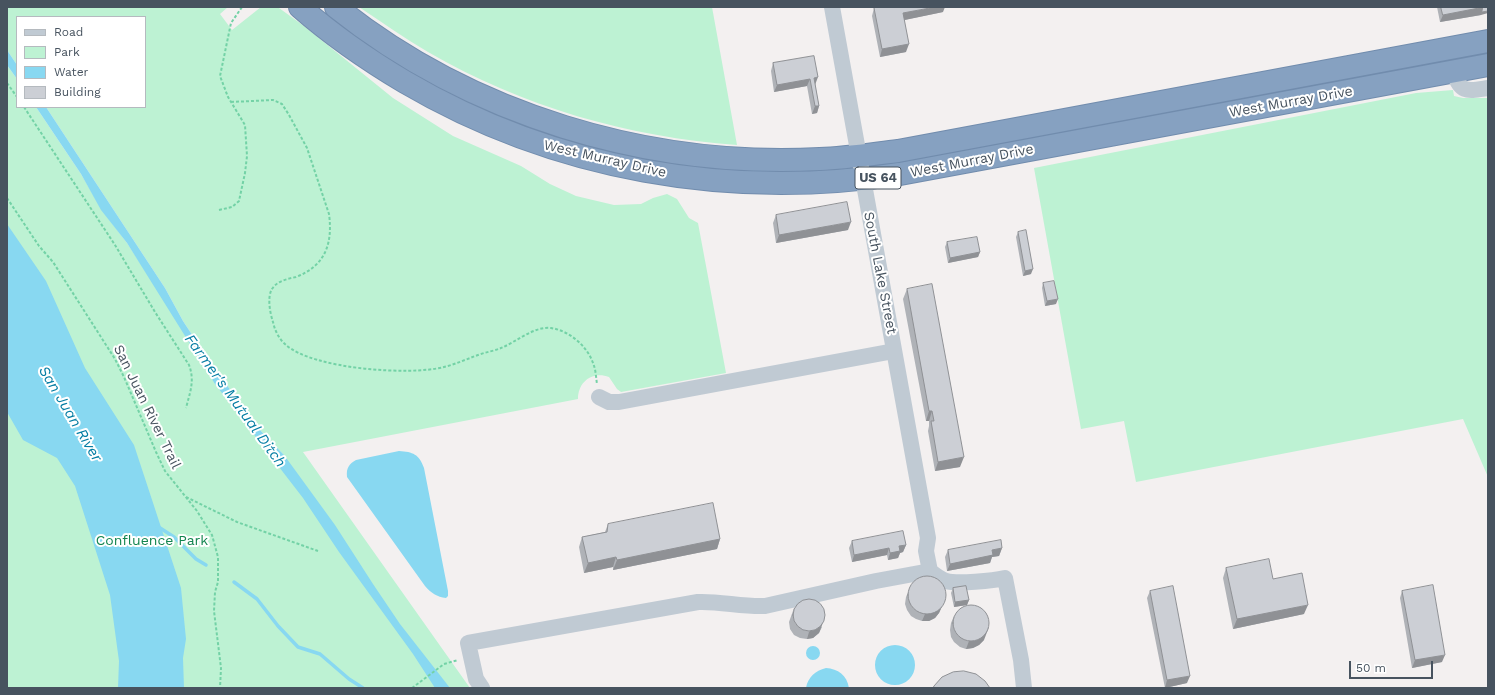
<!DOCTYPE html>
<style>
body{margin:0}
#map{position:relative;width:1495px;height:695px;overflow:hidden;background:#f3f0f0;font-family:"Work Sans",sans-serif}
canvas{display:block}
.frame{position:absolute;inset:0;border:8px solid #47535f;pointer-events:none}
.legend{position:absolute;left:16px;top:16px;width:130px;height:92px;box-sizing:border-box;background:#fff;border:1px solid #b5babf;margin:0;padding:5px 7px;list-style:none;font-size:12px;color:#47535f}
.legend li{display:flex;align-items:center;gap:8px;height:20px}
.legend b{width:20px;border:1px solid #b5babf}
.scale{position:absolute;left:1349px;top:661px;width:84px;height:18px;box-sizing:border-box;border:2px solid #47535f;border-top:0;padding-left:5px;font-size:12px;line-height:14px;white-space:nowrap;color:#47535f;-webkit-text-stroke:3px #fff;paint-order:stroke}
</style>
<div id="map">
<canvas width="1495" height="695"></canvas>
<div class="frame"></div>
<ul class="legend">
<li><b style="height:5px;background:#c0cad3"></b>Road</li>
<li><b style="height:11px;background:#bdf2d3"></b>Park</li>
<li><b style="height:11px;background:#88d8f1"></b>Water</li>
<li><b style="height:11px;background:#cccfd5"></b>Building</li>
</ul>
<div class="scale">50 m</div>
</div>
<script>
const ctx = document.querySelector('canvas').getContext('2d');
ctx.lineJoin = 'round';
function fillPath(path, color) { ctx.fillStyle = color; ctx.fill(path, 'evenodd'); }
function trace(path, color, width, dash) { ctx.strokeStyle = color; ctx.lineWidth = width; ctx.lineCap = dash ? 'butt' : 'round'; ctx.setLineDash(dash || []); ctx.stroke(path); }
function drawText(font, color, halo, rows, align = 'center') {
  ctx.font = font + ' "Work Sans",sans-serif'; ctx.lineWidth = 4; ctx.setLineDash([]); ctx.textBaseline = 'middle'; ctx.strokeStyle = halo; ctx.fillStyle = color; for (const [text, x, y, turn = 0] of rows) {
    ctx.save(); ctx.translate(x, y); ctx.rotate((+turn || 0) * Math.PI / 180); ctx.textAlign = isNaN(turn) ? turn : align; if (halo) ctx.strokeText(text, 0, 0); ctx.fillText(text, 0, 0); ctx.restore();
  }
}
const green = new Path2D(`
 M7,7H228L220,14L232,30L261,7H275L279,8L304,26L393,98L453,136L521,166L550,184L576,196L614,205L641,204L653,198L667,194L677,199L689,218L698,223L726,373L621,392L617,389L609,377C592,371 578,382 578,399L303,452L470,688H7V65L17,79V107H36L81,174L102,210L127,243L247,425L258,438L284,455L260,430L212,365L183,321L165,288L46,107H145V17H17V65L7,50Z
 M359,7H712L737,145C628,137 523,107 428,52C404,38 382,22 359,7Z
 M1453,90L1454,96L1463,98H1488V477L1463,419L1136,482L1124,421L1081,429L1034,168L1416,93Z`);
const water = new Path2D(`
 M7,50L17,65V79L7,65Z
 M36,107H46L165,288L183,321L212,365L260,430L284,455L295,470L335,525L373,584L400,624L450,688H435L413,654L339,552L303,498L215,384L127,243L101,210L81,174Z
 M7,224L46,281L85,368L134,445L181,588L186,639L183,658L184,688H118L119,661L110,595L75,486L57,458L23,440L7,412Z
 M399,451C413,452 419,454 424,468L448,591V596L446,598C437,597 431,593 425,586L347,477C346,468 349,464 356,460Z
 M875 665a20 20 0 1 1 40 0a20 20 0 1 1-40 0Z
 M806 653a7 7 0 1 1 14 0a7 7 0 1 1-14 0Z
 M826,668C838,669 847,675 849,688H806C808,677 815,671 826,668Z`);
const stream = new Path2D(`
 M157,526L174,537L196,559L206,565
 M234,582L257,599L278,626L298,647L320,654L349,679L363,688`);
const path = new Path2D(`
 M7,83L17,97
 M231,102L273,100L282,104L289,115L307,148L329,214C333,244 325,266 296,277C287,279 277,281 272,289C267,297 270,313 273,322C275,331 279,339 286,345C313,369 410,376 444,367C456,364 467,359 478,355C486,352 494,351 501,348C516,342 534,326 551,328C570,331 587,346 593,363C596,370 596,378 597,384
 M24,107L115,245L155,312L189,365C195,381 190,392 186,408
 M7,198L39,246L53,262L115,359L124,377L156,452L165,471L197,511L212,535L218,557V582L215,592L214,611L221,668L220,688
 M219,210L232,207L239,201L245,173L247,156L245,125L228,97L220,76L231,23L242,7
 M186,497L237,522L318,551
 M412,688L444,664L458,660`);
const minor = new Path2D(`
 M832,7L928,538L926,551L930,571C935,575 940,579 946,581C957,584 993,581 1005,578L1021,660L1024,688
 M1454,72C1460,94 1468,91 1488,88
 M599,397L609,402H619L894,351
 M482,688L476,679L468,643L698,602C720,601 742,607 765,606L876,581L930,571`);
const highway = new Path2D(`
 M300,7C333,36 368,60 405,82C555,170 729,200 900,174L1488,65
 M336,7C471,115 648,168 820,159C846,158 872,154 898,151L1488,41`);
const wall = new Path2D(`
 M1437,7H1488L1481,15V14V15L1440,22Z
 M874,8L943,12L904,20L906,52L880,57L872,16Z
 M814,56L815,84L819,106L817,113L812,114L807,86L774,92L771,71L773,63Z
 M776,215L848,230L776,243L773,223Z
 M1018,232L1031,274L1023,276L1016,237Z
 M947,242L980,252L978,257L948,263L945,247Z
 M1043,283L1056,304L1045,306L1042,288Z
 M907,289L960,467L935,471L928,431L929,426V421H926L903,299Z
 M608,524L720,539L717,549L613,570V567L584,573L579,547L582,537L605,532Z
 M852,541L906,545L903,552L900,553L898,558L888,560L887,555L852,562L849,548Z
 M1002,548L999,556L992,557L990,563L947,571L945,557L948,550Z
 M1226,568L1273,579L1304,614L1233,629L1223,578Z
 M953,588L969,600L967,605L954,607L951,593Z
 M909,590L945,600L939,613L935,618L929,621H922L916,619L911,616L907,610L905,604L906,597Z
 M1150,591L1187,683L1165,688L1147,598Z
 M1402,591L1442,662L1412,668L1400,598Z
 M794,608L822,627L819,633L813,638L807,639L800,638L794,635L790,629L789,622Z
 M954,616L984,640L979,645L973,648L966,649L960,647L954,642L951,637L950,630L951,623Z`);
const shadedWall = new Path2D(`
 M935,7H945L943,12L900,21L903,13Z
 M1484,7L1481,15L1440,22L1443,15Z
 M1488,11V13L1481,15L1482,12Z
 M909,44L906,52L880,57L882,49Z
 M818,77L815,85L814,78Z
 M810,79L807,86L774,92L777,85Z
 M815,106H819L817,113L812,114Z
 M851,222L848,230L776,243L779,235Z
 M980,252L978,257L948,263L950,258Z
 M1033,269L1031,274L1023,276L1025,271Z
 M1058,299L1056,304L1045,306L1047,301Z
 M929,411H932L929,421H926Z
 M964,457L960,467L935,471L938,462Z
 M720,539L717,549L613,570L617,560Z
 M906,545L903,552L900,553L898,558L888,560L890,553L899,546Z
 M889,548L887,555L852,562L854,555Z
 M1002,548L999,556L992,557L990,563L947,571L950,564L992,550Z
 M616,557L613,567L584,573L588,563Z
 M945,600L939,613L935,618L929,621H922L925,614Z
 M969,600L967,605L954,607L955,602Z
 M1308,605L1304,614L1233,629L1237,619Z
 M824,620L819,633L813,638L807,639L809,632Z
 M989,627L984,640L979,645L973,648L966,649L969,641Z
 M1445,655L1442,662L1412,668L1415,660Z
 M1190,676L1187,683L1165,688L1167,680Z`);
const building = new Path2D(`
 M881,7H935L903,13L909,44L882,49L874,8Z
 M1441,7H1484L1443,15Z
 M1483,7H1488V11L1482,12Z
 M814,56L818,77L814,78L819,106H815L810,79L777,85L773,63Z
 M847,202L851,222L779,235L776,215Z
 M1026,230L1033,269L1025,271L1018,232Z
 M977,237L980,252L950,258L947,242Z
 M1054,281L1058,299L1047,301L1043,283Z
 M932,284L964,457L938,462L931,421H934L932,411H929L907,289Z
 M713,503L720,539L617,560L616,557L588,563L582,537L607,532L608,524Z
 M903,531L906,545L899,546L900,551L890,553L889,548L854,555L852,541Z
 M1001,540L1002,548L992,550L993,555L950,564L948,550Z
 M1269,559L1273,579L1302,573L1308,605L1237,619L1226,568Z
 M908 595a19 19 0 1 1 38 0a19 19 0 1 1-38 0Z
 M1433,585L1445,655L1415,660L1402,591Z
 M966,586L969,600L955,602L953,588Z
 M1173,586L1190,676L1167,680L1150,591Z
 M793 615a16 16 0 1 1 32 0a16 16 0 1 1-32 0Z
 M953 623a18 18 0 1 1 36 0a18 18 0 1 1-36 0Z
 M964,671L976,674L985,681L990,688H933L934,686L942,677L953,672Z`);
const shields = [
 [878,178,46]
];
const shieldNames = [
 ["US 64",878,178]
];
const streetNames = [
 ["West Murray Drive",1291,102,-10],
 ["West Murray Drive",605,159,13],
 ["West Murray Drive",972,161,-11],
 ["South Lake Street",880,273,79],
 ["San Juan River Trail",147,407,64]
];
const parkNames = [
 ["Confluence Park",152,541]
];
const waterNames = [
 ["Farmer's Mutual Ditch",235,401,54],
 ["San Juan River",70,414,59]
];
fillPath(green, '#bdf2d3');
fillPath(water, '#88d8f1');
trace(stream, '#88d8f1', 3.5);
trace(highway, '#718cad', 24);
trace(path, '#73d2a6', 2, [3, 2]);
trace(minor, '#c0cad3', 16);
trace(highway, '#86a1c1', 22);
fillPath(wall, '#afb2b7');
fillPath(shadedWall, '#8f9195');
fillPath(building, '#cccfd5');
trace(building, '#8f9195', 1);
for (const [x, y, w] of shields) { const box = new Path2D(); box.roundRect(x - w / 2, y - 11, w, 22, 3); ctx.fillStyle = '#fff'; ctx.fill(box); trace(box, '#47535f', 1); }
drawText('bold 13px', '#47535f', null, shieldNames);
drawText('14px', '#47535f', '#fff', streetNames);
drawText('14px', '#13854f', '#fff', parkNames);
drawText('italic 15px', '#067ea4', '#fff', waterNames);
</script>
